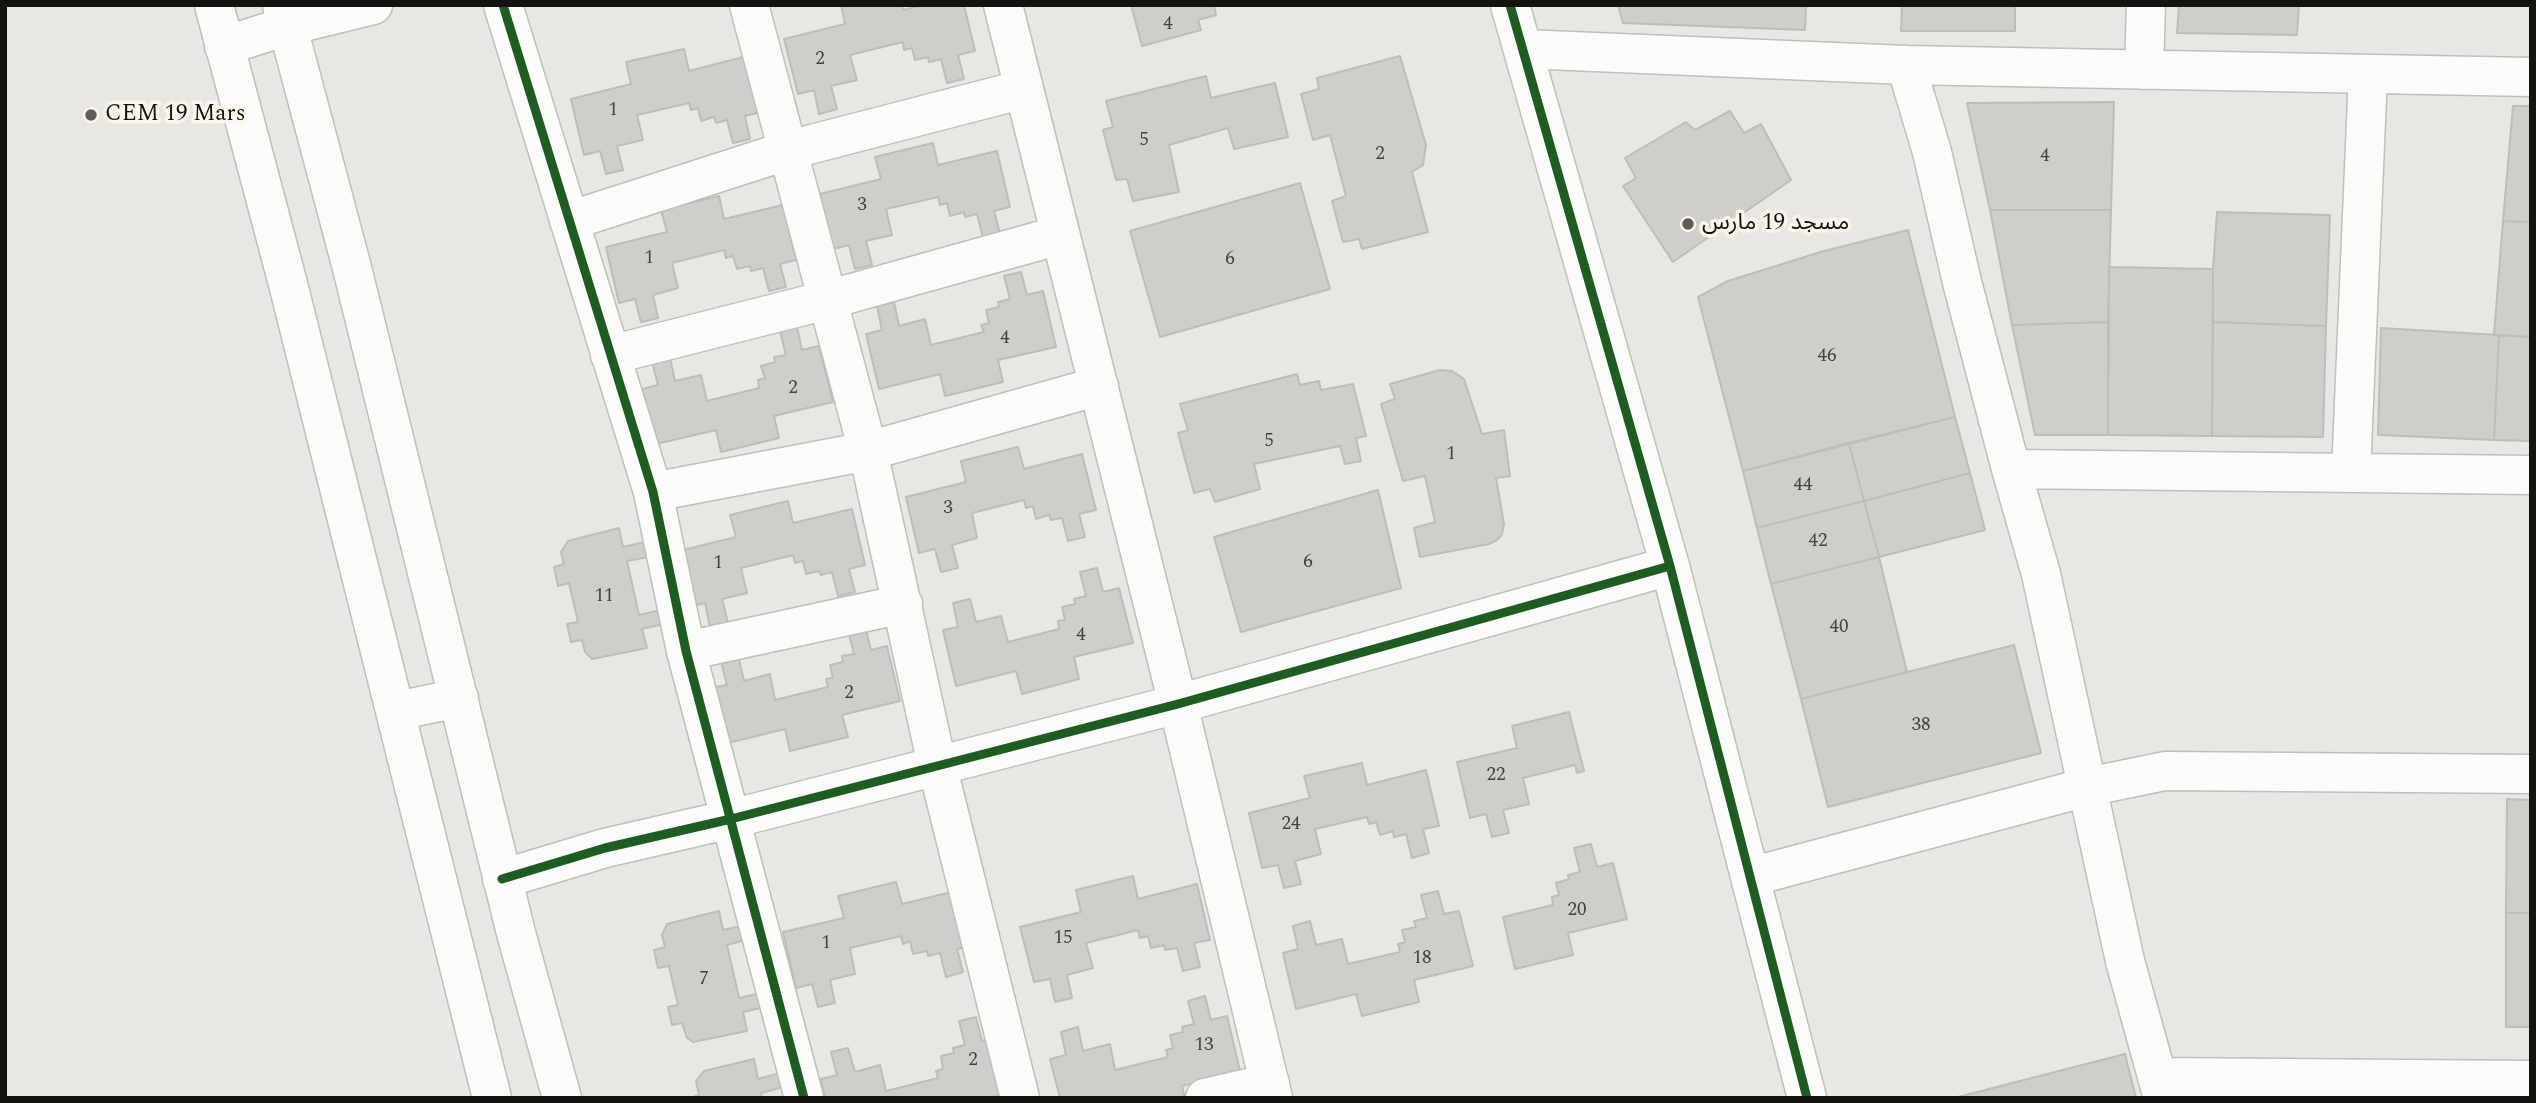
<!DOCTYPE html>
<meta charset="utf-8">
<style>
body{margin:0}
#map{position:relative;width:2536px;height:1103px;overflow:hidden;background:#e8e7e1;font-family:Spectral,serif}
canvas{display:block}
.frame{position:absolute;inset:0;border:7px solid #141310;pointer-events:none}
</style>
<div id="map">
<canvas width="2536" height="1103"></canvas>
<div class="frame"></div>
</div>
<script>
const ctx = document.querySelector('canvas').getContext('2d');
ctx.lineJoin = 'round';
function fillPath(path, color) { ctx.fillStyle = color; ctx.fill(path, 'evenodd'); }
function trace(path, color, width, dash) { ctx.strokeStyle = color; ctx.lineWidth = width; ctx.lineCap = dash ? 'butt' : 'round'; ctx.setLineDash(dash || []); ctx.stroke(path); }
function drawText(font, color, halo, rows, align = 'center') {
  ctx.font = font + ' Spectral,"Noto Sans Arabic",serif'; ctx.lineWidth = 7; ctx.setLineDash([]); ctx.textBaseline = 'middle'; ctx.strokeStyle = halo; ctx.fillStyle = color; for (const [text, x, y, turn = 0] of rows) {
    ctx.save(); ctx.translate(x, y); ctx.rotate((+turn || 0) * Math.PI / 180); ctx.textAlign = isNaN(turn) ? turn : align; if (halo) ctx.strokeText(text, 0, 0); ctx.fillText(text, 0, 0); ctx.restore();
  }
}
const building = new Path2D(`
 M841,5H902L903,10L923,5H964L975,51L958,55L964,79L947,83L941,59L929,62L928,57L915,60L912,48L904,50L903,42L850,55L857,80L831,86L837,109L819,114L814,90L798,94L784,39L845,24Z
 M1131,5H1214L1216,15L1198,20L1201,30L1142,46Z
 M1618,5H1806L1805,30L1623,23Z
 M1902,5H2015V31H1901Z
 M2179,5H2299L2297,35L2177,33Z
 M684,49L689,71L747,56L761,112L745,116L750,139L733,143L727,120L716,123L714,117L701,121L698,108L691,110L689,103L637,115L643,140L617,146L623,170L606,174L600,151L584,155L571,99L631,84L626,62Z
 M1400,56L1426,145L1423,165L1412,172L1428,232L1362,249L1359,239L1343,242L1332,201L1346,196L1330,135L1313,140L1301,94L1319,89L1317,78Z
 M1206,76L1211,98L1275,83L1288,137L1234,149L1228,128L1169,145L1179,192L1133,201L1127,179L1116,180L1103,130L1113,127L1106,101Z
 M2114,102L2111,210H1990L1967,103Z
 M2513,106H2531V222L2503,221Z
 M1730,111L1744,133L1761,124L1791,180L1673,262L1623,186L1636,178L1625,158L1686,122L1695,130Z
 M933,143L938,165L997,151L1010,207L994,211L1000,234L983,238L977,214L965,217L964,212L950,216L947,203L940,205L938,197L886,209L892,235L866,241L872,265L855,269L849,245L833,249L820,194L881,179L875,157Z
 M1300,183L1330,289L1160,337L1130,231Z
 M719,196L724,219L783,205L796,260L780,264L786,287L769,291L763,268L751,271L750,266L737,269L733,256L726,258L724,250L672,263L678,288L653,295L658,318L641,322L635,299L619,303L606,247L667,232L661,210Z
 M1990,210H2111L2108,322L2012,325Z
 M2217,212L2330,215L2326,326L2213,322V269Z
 M2503,221L2531,222V337L2494,335Z
 M1908,230L1955,417L1743,471L1698,297L1728,281L1824,251Z
 M2109,267L2213,269L2212,436L2108,435Z
 M1021,272L1027,295L1043,291L1056,347L998,360L1003,382L945,396L940,374L879,389L866,334L882,330L877,306L894,302L899,326L925,319L931,345L984,332L981,325L989,323L986,310L999,307L998,302L1010,299L1004,276Z
 M2108,322V435H2035L2012,325Z
 M2213,322L2326,326L2323,437L2212,436Z
 M797,327L802,350L819,346L833,402L774,416L779,438L721,452L716,430L656,444L642,389L658,385L652,361L670,358L675,381L701,375L707,401L759,388L758,380L765,378L761,366L775,362L774,357L786,355L780,331Z
 M2381,328L2499,335L2494,440L2378,435Z
 M2499,335L2531,337V441L2494,440Z
 M1440,370L1452,371L1464,379L1482,434L1504,430L1510,476L1496,478L1504,524L1502,534L1497,540L1489,544L1420,557L1414,528L1435,522L1425,476L1403,481L1381,404L1395,399L1390,384Z
 M1297,374L1300,385L1319,381L1321,390L1353,384L1366,436L1356,438L1361,461L1345,464L1340,446L1254,464L1260,489L1215,502L1210,489L1194,493L1178,433L1188,430L1180,404Z
 M1955,417L1970,473L1864,501L1849,443Z
 M1849,443L1864,501L1757,528L1743,471Z
 M1018,447L1024,469L1082,454L1096,510L1079,514L1085,537L1068,541L1062,518L1051,520L1049,515L1036,519L1033,506L1026,508L1024,500L972,513L977,538L952,545L958,568L941,572L935,549L919,553L906,497L966,482L961,461Z
 M1970,473L1985,530L1879,557L1864,501Z
 M1378,490L1401,588L1241,632L1214,537Z
 M788,501L793,523L852,509L865,565L849,569L855,592L838,596L832,572L821,575L819,571L806,574L803,561L795,563L793,555L741,568L747,593L722,599L728,623L710,627L705,603L688,607L675,552L736,537L730,515Z
 M1864,501L1879,557L1771,584L1757,528Z
 M619,528L623,547L649,541L653,556L627,561L639,615L665,609L668,623L642,629L647,648L592,659L585,652L582,640L571,642L567,624L578,622L569,583L558,586L554,567L564,564L561,552L568,541Z
 M1879,557L1907,672L1801,699L1771,584Z
 M1097,568L1103,592L1119,588L1133,643L1074,657L1079,679L1022,694L1016,671L956,686L943,630L958,627L953,603L970,599L976,622L1001,616L1008,642L1059,629L1058,621L1065,620L1062,607L1075,604L1074,599L1086,596L1080,572Z
 M865,626L871,650L887,646L900,701L842,715L848,737L790,751L785,729L724,744L710,688L727,685L721,661L738,656L744,681L770,674L775,700L828,687L826,679L833,678L830,665L843,662L842,656L854,654L848,630Z
 M2014,645L2041,753L1828,807L1801,699Z
 M1569,712L1584,771L1577,773L1575,765L1523,778L1529,804L1503,810L1509,833L1492,837L1486,814L1470,818L1457,762L1517,748L1512,726Z
 M1362,763L1367,785L1426,770L1439,826L1423,829L1429,853L1412,858L1406,834L1394,837L1393,831L1380,835L1376,822L1369,824L1367,817L1315,829L1321,854L1295,861L1301,884L1284,888L1278,865L1262,868L1249,813L1310,798L1304,776Z
 M2507,799L2531,800V913H2506Z
 M1591,844L1597,867L1613,863L1627,919L1568,933L1573,955L1515,969L1503,917L1553,905L1552,897L1559,895L1556,883L1569,879L1568,875L1580,872L1574,848Z
 M1133,876L1138,899L1197,884L1210,940L1194,943L1200,967L1183,971L1177,948L1165,950L1164,945L1151,948L1148,936L1140,938L1138,930L1086,943L1093,968L1067,975L1072,998L1055,1002L1050,979L1034,982L1020,927L1081,912L1076,890Z
 M896,882L902,904L960,890L973,945L957,949L963,972L946,977L940,953L928,956L927,951L913,954L910,941L903,944L901,936L850,948L855,974L830,980L835,1003L818,1007L812,984L796,988L783,932L844,918L838,896Z
 M1438,891L1444,914L1459,911L1473,966L1414,980L1419,1002L1362,1016L1356,994L1296,1009L1283,953L1298,949L1293,926L1310,921L1316,945L1342,939L1348,964L1400,952L1398,944L1405,942L1402,930L1416,927L1414,921L1427,918L1421,895Z
 M719,911L723,930L750,924L753,938L727,945L739,998L765,992L769,1006L743,1012L747,1031L693,1042L687,1038L682,1023L672,1025L668,1007L678,1005L669,966L658,968L654,950L665,947L662,935L667,924Z
 M2506,913H2531V1027H2506Z
 M1205,996L1211,1020L1227,1016L1240,1071L1182,1086L1185,1098H1060L1050,1059L1066,1055L1061,1032L1078,1027L1083,1051L1110,1044L1115,1070L1168,1057L1166,1050L1173,1048L1170,1035L1183,1032L1182,1027L1194,1024L1188,1001Z
 M976,1017L982,1041L998,1037L1012,1092L989,1098H825L821,1079L837,1075L831,1052L848,1048L855,1072L880,1065L886,1091L938,1078L936,1071L943,1069L941,1056L954,1053L953,1048L965,1045L959,1021Z
 M2125,1054L2136,1098H1954Z
 M754,1059L758,1079L784,1072L787,1086L761,1093L762,1098H690L699,1095L696,1081L704,1071Z`);
const street = new Path2D(`
 M503,5L653,492L686,651L804,1098
 M749,5L868,451L937,765L1020,1098
 M1003,5L1178,704L1273,1098
 M1510,5L1670,566L1807,1098
 M224,46L287,26L373,5
 M1523,49L1906,65L2531,77
 M1906,65L1932,152L1962,282L2011,469L2041,574L2125,961L2163,1098
 M2144,70L2146,5
 M569,221L789,150L1024,89
 M610,355L827,300L1060,235
 M2011,469L2531,475
 M2351,473L2368,74
 M653,492L868,451L1099,386
 M686,651L903,604
 M1750,877L2087,787L2165,771L2531,774
 M502,879L605,848L731,819L1178,704L1670,566
 M2157,1077L2531,1080
 M1205,1098L1270,1083`);
const secondary = new Path2D(`
 M214,5L288,284L492,1098
 M282,5L352,268L516,933L562,1098
 M396,711L459,698`);
const cycleway = new Path2D(`
 M503,5L653,492L686,651L804,1098
 M1510,5L1670,566L1807,1098
 M502,879L605,848L731,819L1178,704L1670,566`);
const markers = [
 [91,115,7,"#5e5d59"],
 [1688,224,7,"#5e5d59"]
];
const numberNames = [
 ["4",1168,25],
 ["2",820,60],
 ["1",613,111],
 ["5",1144,141],
 ["2",1380,155],
 ["4",2045,157],
 ["3",862,206],
 ["1",649,259],
 ["6",1230,260],
 ["4",1005,339],
 ["46",1827,357],
 ["2",793,389],
 ["5",1269,442],
 ["1",1451,455],
 ["44",1803,486],
 ["3",948,509],
 ["42",1818,542],
 ["6",1308,563],
 ["1",718,564],
 ["11",604,597],
 ["40",1839,628],
 ["4",1081,636],
 ["2",849,694],
 ["38",1921,726],
 ["22",1496,776],
 ["24",1291,825],
 ["20",1577,911],
 ["15",1063,939],
 ["1",826,944],
 ["18",1422,959],
 ["7",704,980],
 ["13",1204,1046],
 ["2",973,1061]
];
const poiNames = [
 ["CEM 19 Mars",105,115],
 ["مسجد 19 مارس",1702,224]
];
fillPath(building, '#cfcec9');
trace(building, '#bebdb8', 2);
trace(street, '#c0bfbb', 41);
trace(secondary, '#c0bfbb', 41);
trace(street, '#fcfbfa', 38);
trace(secondary, '#fcfbfa', 38);
trace(cycleway, '#1b5e20', 9);
for (const [x, y, r, color] of markers) { const dot = new Path2D(); dot.arc(x, y, r, 0, 2 * Math.PI); ctx.fillStyle = color; ctx.fill(dot); trace(dot, '#f9f6eb', 2.5); }
drawText('19px', '#43423e', null, numberNames);
drawText('23px', '#141310', '#f9f6eb', poiNames, 'left');
</script>
